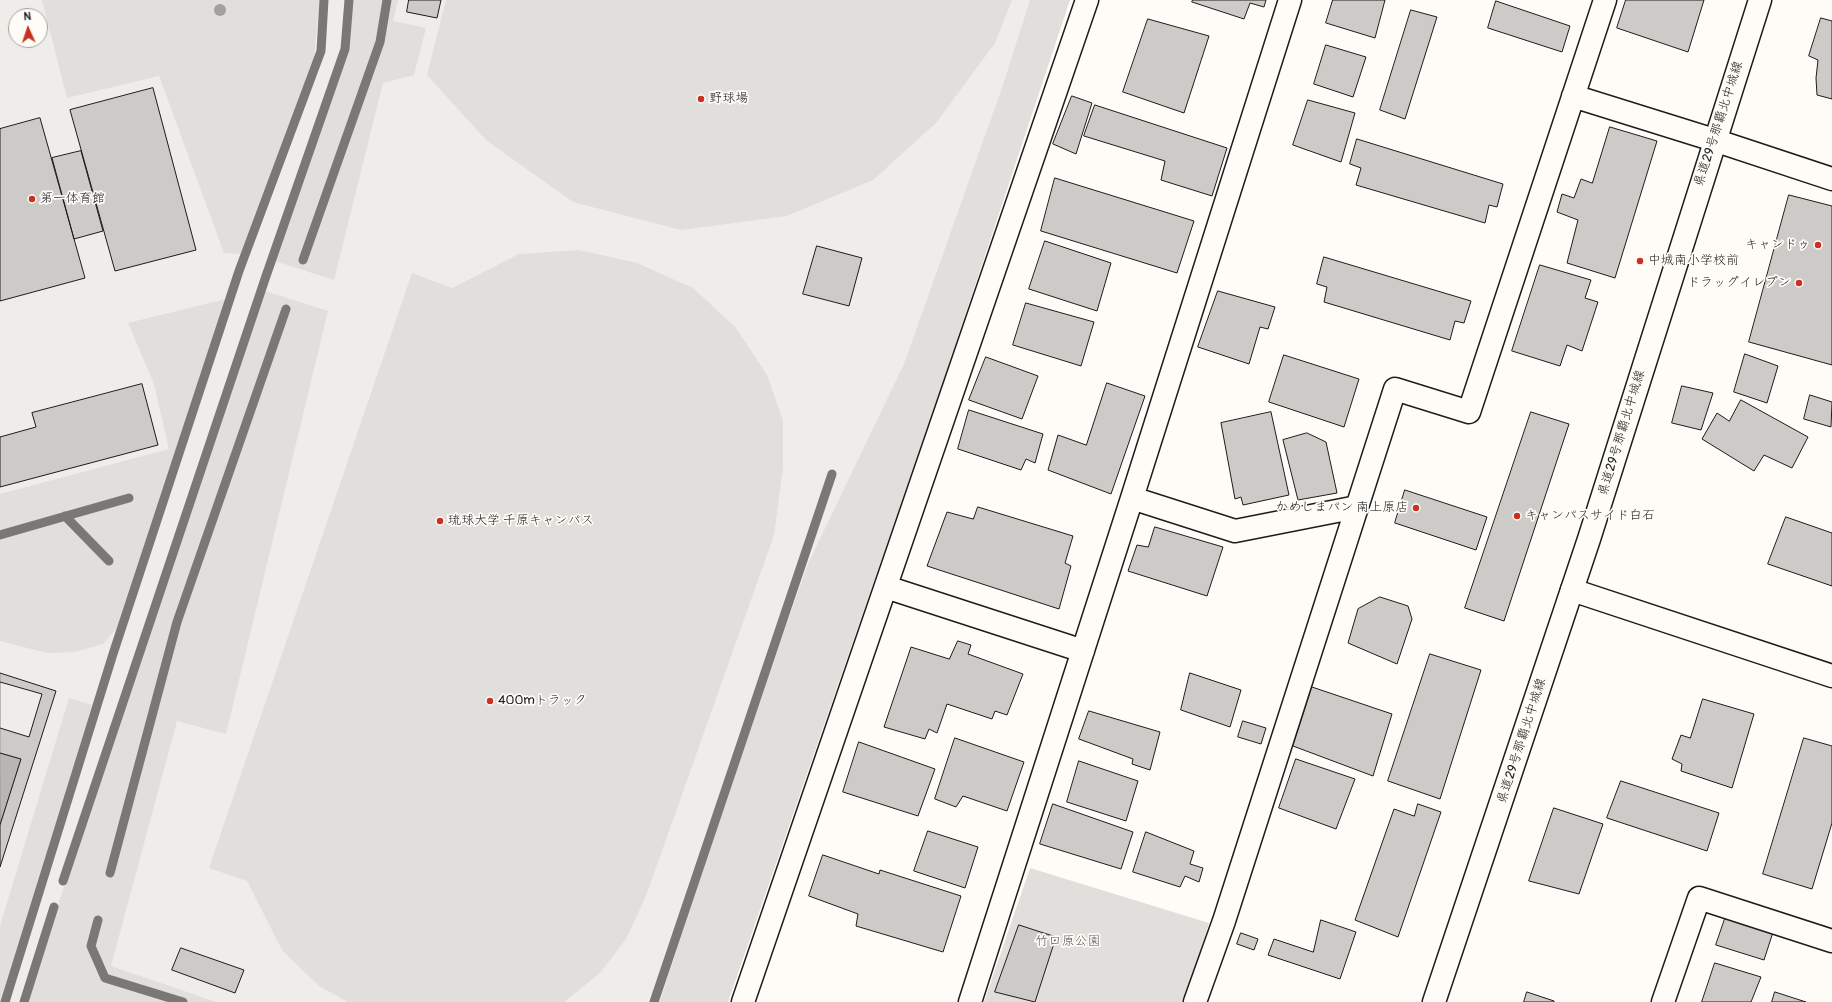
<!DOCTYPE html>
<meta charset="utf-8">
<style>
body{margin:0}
#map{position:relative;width:1832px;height:1002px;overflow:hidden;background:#fdfcf7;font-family:Pangolin,sans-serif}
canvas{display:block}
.north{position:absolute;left:8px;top:8px;width:40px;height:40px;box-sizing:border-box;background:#fdfcf7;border:1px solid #a3a29f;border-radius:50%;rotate:357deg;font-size:11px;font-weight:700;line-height:16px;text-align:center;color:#1c1c1c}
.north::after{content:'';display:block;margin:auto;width:14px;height:18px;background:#c8321e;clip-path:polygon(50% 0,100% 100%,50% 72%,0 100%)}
</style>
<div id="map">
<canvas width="1832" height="1002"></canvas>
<div class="north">N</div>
</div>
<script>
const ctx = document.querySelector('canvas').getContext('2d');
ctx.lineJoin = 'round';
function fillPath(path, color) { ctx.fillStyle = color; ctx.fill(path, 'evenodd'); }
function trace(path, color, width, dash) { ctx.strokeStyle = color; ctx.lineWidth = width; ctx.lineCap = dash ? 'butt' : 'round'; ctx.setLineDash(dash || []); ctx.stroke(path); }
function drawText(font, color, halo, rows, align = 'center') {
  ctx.font = font + ' Pangolin,"Klee One",sans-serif'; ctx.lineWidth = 3.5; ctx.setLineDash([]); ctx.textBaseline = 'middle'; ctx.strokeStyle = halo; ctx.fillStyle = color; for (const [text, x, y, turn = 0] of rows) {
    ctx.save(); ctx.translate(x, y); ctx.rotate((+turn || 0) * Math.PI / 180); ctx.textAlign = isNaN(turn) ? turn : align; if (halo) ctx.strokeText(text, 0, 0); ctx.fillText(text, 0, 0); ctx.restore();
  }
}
const built = new Path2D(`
 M0,0H1059L714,1002H0ZM16,16H40V40H16Z`);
const green = new Path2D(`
 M42,0H320L314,56L241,254L224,253L159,76L67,98Z
 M351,0H398L393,21L426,28L414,75L383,83L334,280L275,261L347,55Z
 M446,0H1012L995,43L936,123L873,180L787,216L681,230L573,202L486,140L427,75Z
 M1030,0H1070L944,379L728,1002H660L719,818L808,564L904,364L1003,85Z
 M579,250L637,263L693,288L736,328L767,375L783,420V468L774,535L646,896L626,939L600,973L564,1002H348L319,986L282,950L247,881L209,868L412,273L452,288L519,254Z
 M262,290L328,311L226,734L177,721L111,966L216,1002H26Z
 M230,298L122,622L103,644L75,652L47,653L0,641V494L169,449L154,384L128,323Z
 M69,698L92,705L2,1002H0V926Z
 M1030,868L1209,923L1189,988L1182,1002H984Z`);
const water = new Path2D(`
 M0,753L21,759L0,825Z`);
const stream = new Path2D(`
 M303,260L380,42L387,0
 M65,516L109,561
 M0,535L129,498
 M110,873L177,622L286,309
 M63,881L265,279L345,49L349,0
 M98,920L91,946L105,978L183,1002
 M5,1002L113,654L239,271L321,51L324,0
 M24,1002L54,907
 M654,1002L832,474`);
const building = new Path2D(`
 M409,0H441L437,18L407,12Z
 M1193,0H1266L1264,7L1250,3L1244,19L1192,2Z
 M1333,0H1385L1375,38L1326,23Z
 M1626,0H1704L1688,52L1617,28Z
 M1496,1L1570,26L1562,52L1488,28Z
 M1411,10L1437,17L1405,119L1380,110Z
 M1821,18L1832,21V99L1817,95L1816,78L1818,60L1809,56Z
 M1148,19L1209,36L1184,113L1123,92Z
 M1326,45L1366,57L1353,97L1314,84Z
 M153,88L196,250L115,271L70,110Z
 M1072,96L1092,103L1076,154L1053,144Z
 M1308,100L1355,113L1341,162L1293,145Z
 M1095,105L1227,148L1212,196L1161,180L1165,161L1084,136Z
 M40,118L85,278L0,301V129Z
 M1610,127L1657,141L1615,278L1567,263L1578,220L1557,212L1562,194L1574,198L1581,179L1592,183Z
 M1357,139L1503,184L1497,207L1489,205L1485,223L1356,185L1361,168L1350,164Z
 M81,151L103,231L74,239L52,158Z
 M1055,178L1194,221L1177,273L1041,231Z
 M1789,195L1832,206V365L1749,342Z
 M1045,241L1111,263L1097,311L1029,289Z
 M817,246L862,258L849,306L803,294Z
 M1324,257L1471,301L1464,323L1455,321L1450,340L1324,302L1327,287L1317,284Z
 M1540,265L1591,280L1585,298L1598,302L1582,351L1567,345L1560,366L1512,351Z
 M1218,291L1275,307L1268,329L1260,327L1249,364L1198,347Z
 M1026,303L1094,322L1081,366L1013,345Z
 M1745,354L1778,366L1767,403L1734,392Z
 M1284,355L1359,379L1344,427L1269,402Z
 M986,357L1038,376L1022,419L969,400Z
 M1107,383L1145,396L1111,494L1048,470L1058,435L1086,445Z
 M142,384L158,445L0,487V437L36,427L32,413Z
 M1682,386L1713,393L1701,430L1672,423Z
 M1810,395L1832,402L1831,427L1804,419Z
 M1741,400L1808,437L1792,468L1764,455L1754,471L1702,439L1717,413L1729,421Z
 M969,410L1043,434L1035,463L1026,459L1021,470L958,449Z
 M1271,412L1289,495L1243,505L1241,497L1235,499L1221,423Z
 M1531,412L1569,424L1504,621L1465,608Z
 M1307,433L1326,442L1337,493L1298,500L1283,440Z
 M1405,490L1487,517L1476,550L1395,523Z
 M978,507L1073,536L1065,563L1071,566L1059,609L927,566L947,512L973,519Z
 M1786,517L1832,533V586L1768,564Z
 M1155,527L1223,547L1207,596L1128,571L1137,545L1148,547Z
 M1380,597L1408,606L1412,619L1397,664L1348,643L1358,609Z
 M958,641L971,645L968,654L1023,674L1007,715L995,711L992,719L947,704L937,733L929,729L925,739L884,727L911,647L949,659Z
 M1430,654L1481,670L1440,799L1388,781Z
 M0,673L56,691L0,867V825L21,759L0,753Z
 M1190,673L1241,690L1230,727L1181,710Z
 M0,682L42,694L29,737L0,728Z
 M1312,687L1392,714L1373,776L1293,746Z
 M1703,699L1754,714L1732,788L1681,771L1682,764L1672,759L1681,735L1690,738Z
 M1089,711L1160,732L1150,770L1132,764L1133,759L1079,739Z
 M1243,721L1266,728L1261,744L1238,737Z
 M955,738L1024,762L1007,811L963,796L956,807L935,799Z
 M1804,738L1832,746V823L1812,889L1763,874Z
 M859,742L935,769L918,816L843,792Z
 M1296,759L1355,779L1336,829L1279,808Z
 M1079,761L1138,781L1126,821L1067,802Z
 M1621,781L1719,813L1707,851L1607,818Z
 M1053,804L1133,832L1121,869L1040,844Z
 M1418,804L1441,812L1398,937L1355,920L1394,809L1414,816Z
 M1554,808L1603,824L1579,894L1529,881Z
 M928,831L978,847L965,888L914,871Z
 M1146,832L1194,851L1190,864L1203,868L1199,882L1185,876L1180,887L1133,872Z
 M823,855L879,874L880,870L961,896L943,952L856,926L858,914L809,896Z
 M1727,913L1774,929L1764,960L1716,945Z
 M1321,920L1356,932L1340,979L1268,955L1274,939L1313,952Z
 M1019,925L1056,937L1035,1002L995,992Z
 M1241,933L1258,939L1254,950L1237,944Z
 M181,948L244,970L235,993L172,970Z
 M1715,963L1761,977L1751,1002H1702Z
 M1527,992L1554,1001V1002H1524Z
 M1775,992L1806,1002H1772Z`);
const minor = new Path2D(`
 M1573,96L1714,140L1832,179
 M1132,498L1235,531L1357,507
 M886,587L1083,651
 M743,1002L1087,0
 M970,1002L1132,498L1290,0
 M1195,1002L1224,921L1395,389L1469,412L1605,0
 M1663,1002L1699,898L1832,941`);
const tertiary = new Path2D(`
 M1572,590L1832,676`);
const primary = new Path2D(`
 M1434,1002L1589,539L1760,0`);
const trees = [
 [220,10]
];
const markers = [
 [701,99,4,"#c8321e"],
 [32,199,4,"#c8321e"],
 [1818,245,4,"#c8321e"],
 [1640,261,4,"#c8321e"],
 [1799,283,4,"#c8321e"],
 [1416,508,4,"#c8321e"],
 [1517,516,4,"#c8321e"],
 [440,521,4,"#c8321e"],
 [490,701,4,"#c8321e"]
];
const poiNames = [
 ["野球場",709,99],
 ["第一体育館",40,199],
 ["キャンドゥ",1810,245,"right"],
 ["中城南小学校前",1648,261],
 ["ドラッグイレブン",1791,283,"right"],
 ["かめしまパン 南上原店",1408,508,"right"],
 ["キャンパスサイド白石",1525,516],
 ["琉球大学 千原キャンパス",448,521],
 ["400mトラック",498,701]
];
const streetNames = [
 ["県道29号那覇北中城線",1719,124,-72],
 ["県道29号那覇北中城線",1622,433,-73],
 ["県道29号那覇北中城線",1522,741,-72]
];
const parkNames = [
 ["竹口原公園",1068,942]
];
fillPath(built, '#eeede9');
fillPath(green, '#e0dfdb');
fillPath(water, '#b7b6b2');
trace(water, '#797876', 1);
trace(stream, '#797876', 9);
fillPath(building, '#cccbc8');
trace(building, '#1c1c1c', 1);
trace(minor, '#1c1c1c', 25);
trace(tertiary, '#1c1c1c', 25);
trace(primary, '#1c1c1c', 25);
trace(minor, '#fdfcf7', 22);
trace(tertiary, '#fdfcf7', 22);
trace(primary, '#fdfcf7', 22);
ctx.fillStyle = '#a2a19e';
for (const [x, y] of trees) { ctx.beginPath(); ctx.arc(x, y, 6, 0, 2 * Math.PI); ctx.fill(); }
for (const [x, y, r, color] of markers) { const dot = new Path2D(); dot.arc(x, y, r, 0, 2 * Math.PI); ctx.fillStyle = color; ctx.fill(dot); trace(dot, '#fdfcf7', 1.5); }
drawText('13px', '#1c1c1c', '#fdfcf7', poiNames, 'left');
drawText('13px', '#1c1c1c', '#fdfcf7', streetNames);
drawText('13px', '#575655', '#fdfcf7', parkNames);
</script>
